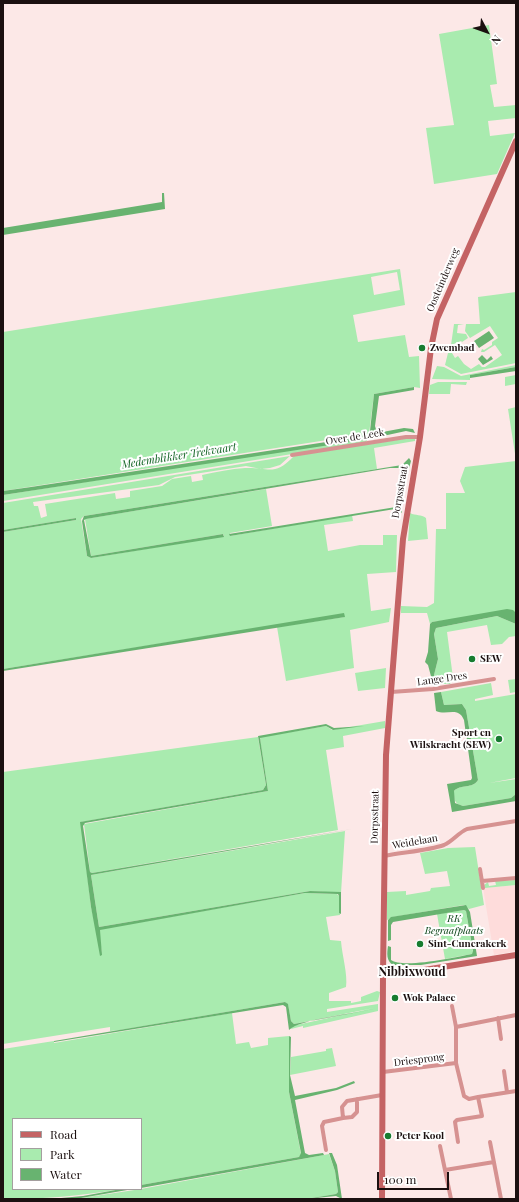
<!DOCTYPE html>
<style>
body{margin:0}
#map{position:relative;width:519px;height:1202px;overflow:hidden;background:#fce8e7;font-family:"Playfair Display",serif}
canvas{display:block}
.frame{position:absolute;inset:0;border:4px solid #1b1010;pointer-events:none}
.legend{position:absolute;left:12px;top:1118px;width:130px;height:72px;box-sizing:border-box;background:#fff;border:1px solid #a49f9f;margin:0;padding:5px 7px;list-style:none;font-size:12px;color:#1b1010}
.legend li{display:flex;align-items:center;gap:8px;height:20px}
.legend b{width:20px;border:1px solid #a49f9f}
.north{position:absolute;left:467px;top:12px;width:40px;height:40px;-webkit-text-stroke:3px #fff;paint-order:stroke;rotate:131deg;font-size:11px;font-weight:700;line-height:16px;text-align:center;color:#1b1010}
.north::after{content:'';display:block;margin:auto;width:14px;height:18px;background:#1b1010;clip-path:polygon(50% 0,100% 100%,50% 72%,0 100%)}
.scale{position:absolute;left:377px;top:1172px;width:72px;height:18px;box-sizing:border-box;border:2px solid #1b1010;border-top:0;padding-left:5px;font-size:12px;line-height:14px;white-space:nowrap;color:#1b1010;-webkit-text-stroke:3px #fff;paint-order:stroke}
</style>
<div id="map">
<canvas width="519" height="1202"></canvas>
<div class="frame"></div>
<ul class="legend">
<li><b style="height:5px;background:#c46364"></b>Road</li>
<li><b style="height:11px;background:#a9ebaf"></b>Park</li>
<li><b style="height:11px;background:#68b370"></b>Water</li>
</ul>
<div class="north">N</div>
<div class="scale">100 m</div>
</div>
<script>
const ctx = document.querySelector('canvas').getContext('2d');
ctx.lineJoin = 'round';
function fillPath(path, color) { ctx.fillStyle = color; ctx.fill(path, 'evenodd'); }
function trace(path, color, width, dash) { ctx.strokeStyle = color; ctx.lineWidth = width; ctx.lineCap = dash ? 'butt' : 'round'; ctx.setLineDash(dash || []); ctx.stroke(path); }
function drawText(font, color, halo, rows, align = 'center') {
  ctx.font = font + ' "Playfair Display",serif'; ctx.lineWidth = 4; ctx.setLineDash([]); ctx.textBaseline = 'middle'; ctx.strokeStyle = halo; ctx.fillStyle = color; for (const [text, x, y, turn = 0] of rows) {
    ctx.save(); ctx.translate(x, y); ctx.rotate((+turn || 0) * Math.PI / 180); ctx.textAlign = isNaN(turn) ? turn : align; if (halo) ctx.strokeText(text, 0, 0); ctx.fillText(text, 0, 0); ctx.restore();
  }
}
const built = new Path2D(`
 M516,885V951L494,955L483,888Z`);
const green = new Path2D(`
 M489,25L497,84L490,85L494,107L516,105V118L488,121L490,136L515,133L497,174L434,184L426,128L454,125L439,34Z
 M400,269L405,305L353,315L358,342L405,335L409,357L419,356L420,388L414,387L374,394L369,434L358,437H346L3,491V332ZM397,272L400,290L374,295L371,277Z
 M516,292V363L461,374L445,365L448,353H452L455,358L458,356L464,364L471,369L479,364L482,367H485L502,355L495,345L484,352H481L482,349L484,350L492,345V342L498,338L490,326L470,338L465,331L466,324H480L478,297Z
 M454,324H464L458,325L457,333L466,334L468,338L462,342L461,341L451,345Z
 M516,365V367L470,375V380L432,379L437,366L444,367L461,376Z
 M516,375V384L505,386V377Z
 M438,382H467L466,385L451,384L450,394H429L430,385Z
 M516,407V460L508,409Z
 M415,437V441L374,448L377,469L84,516L81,519L87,556L91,558L224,536L223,534L91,556L85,519L266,489L272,526L230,533V536L352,515L353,521L324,525L328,551L360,545H383V535H397L396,572L367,574L371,611L391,608L389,622L350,630L354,668L286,681L277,627L344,617V614L3,669V532L76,520V518L3,530V503L290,456L280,465L270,468L261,469L246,466L175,477L159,485L33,502L34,506H38L41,518L47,516L45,504L115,493L116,499L130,497V491L162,486L172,479L191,476L192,482L203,480L202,475C216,472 231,469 245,468C269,467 274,477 294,456Z
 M358,439H368L366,442L3,501V495Z
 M516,461V614L515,612L432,622L430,624L427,613H401V606L427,607L434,603L436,529H446V493H465L460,481L465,467Z
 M410,513C416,516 421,514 426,518L428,539L408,541Z
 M497,616L516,624V636L509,637L502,644L491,645L487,625L447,632L453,678L450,684H435L434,675L438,659L434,634L436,628Z
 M386,668L385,688L358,691L355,673Z
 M516,679V692L510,693L508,680Z
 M491,683L493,695L475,699V701L516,694V778L489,783L516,779V794L511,798L463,806C454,804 454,799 454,791C460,784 473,789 478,780L466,710L462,704L444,705L441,692Z
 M385,721V728L343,736L344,747L326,750L338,830L92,873L90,872L84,824L268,791L260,739L261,737L326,726L332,730Z
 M258,737L266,785L263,790L81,822L91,907L102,955L99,931L101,929L305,893L337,894L339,896L340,915L326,917L330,940L341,941C342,955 348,975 346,987L329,993V1001H351V1003L361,1001V997L377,991L380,992L378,1001L327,1009V1012L378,1004V1011L303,1028V1026L291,1029L292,1026L374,1008L294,1024L291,1021L288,1005L285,1002L120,1030L110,1031V1027L3,1044V772Z
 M345,831L341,893L310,891L99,927L91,875Z
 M475,847L484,905L469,909L464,905L393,917L387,920V892L406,891V895L430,891L431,888L450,886L447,871L425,874L420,853L448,848Z
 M516,880V885L485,888L484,885L488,882L489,886L496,885L495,881Z
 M464,910L466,911L473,952L472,954L445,959L437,914Z
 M232,1013L236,1044L249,1042L251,1048L268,1045V1038L289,1036V1092L301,1154L299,1157L141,1185V1119H13V1189H121C81,1196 43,1199 3,1199V1049L54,1041V1043Z
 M332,1048L336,1066L290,1075L291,1057L326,1051V1049Z
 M329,1154L335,1171L338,1192L336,1194L306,1199H75L141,1189Z`);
const water = new Path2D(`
 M162,193H164L165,209L3,235V228L162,202Z
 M489,331L494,338L479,348L474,341Z
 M482,355L487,360L491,356L493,359L483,365L478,359Z
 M516,367V371L470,378V375Z
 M414,387V390L379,396L375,426L377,433L404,428L413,429L415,433L406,431L369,439L3,495V491L31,487L359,437L360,435L368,434L370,431L374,394Z
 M409,458L411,461L407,476L405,475V468H390L86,519L84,520L91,556L223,534L224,537L91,558L87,556L82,521L84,516L402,465Z
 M396,507H402V513L398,509H395L230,536L229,534Z
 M76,518V520L3,532V530Z
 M507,609L513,610L515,612L516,624L497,616L436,628L434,634L438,659L434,675L435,684H433L428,665L425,662L428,652L430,624L432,622Z
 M344,613L345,617L3,671V669Z
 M441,692L444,705L462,704L466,710L478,780C473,789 460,784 454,791L455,803L463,806L511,798L516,794V801L452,812L447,784L471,780L472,778L464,720C458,706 447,716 436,711L434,693Z
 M326,724L334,728L364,726L333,730L326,726L260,738L268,791L85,823L83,826L90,872L92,873L352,829L91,875L99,927L310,891L341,892V914L339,913V896L338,894L305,893L100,930L102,955L100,956L91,907L80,822L263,790L266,785L258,736Z
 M466,905L470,912L477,956L421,965H393C386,961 387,953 388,946L391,947V960C403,969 456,957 472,954L473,951L466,911L464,910L393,922L391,925V940L388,941V920L391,917Z
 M285,1002L288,1004L291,1021L294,1024L375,1009C357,1013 300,1019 289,1030L286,1007L283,1005L54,1042V1041Z
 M289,1036L291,1037L290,1075L295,1096L336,1088L354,1081L355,1083L337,1090L295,1100L305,1153L309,1155L323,1153L324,1155L141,1188V1185L299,1157L301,1153L289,1092Z
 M329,1153H332L337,1165L342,1199L336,1196L306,1199L336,1194L338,1192L335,1171Z
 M121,1189H133L81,1198L50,1199L83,1196Z`);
const street = new Path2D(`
 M292,455L406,437H420
 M391,692L433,689L494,679
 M384,856C402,852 427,851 444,845C453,841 458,833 467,829L516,821
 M480,869L483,888
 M482,881L516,878
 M452,1006L456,1027V1063
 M498,1018L501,1039
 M456,1027L516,1015
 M504,1071L507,1092
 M383,1072L456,1063L464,1096L469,1099L478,1097
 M343,1118L352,1117L357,1112V1099
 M458,1142L455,1122L457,1120L482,1116L478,1097L516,1091
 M490,1142L501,1199
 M440,1146L445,1170
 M326,1150L322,1126L324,1122L343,1118L342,1107L347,1101L382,1095
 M451,1199L445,1170L494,1162`);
const secondary = new Path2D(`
 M383,973L412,972L516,955
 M382,1199L383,973L386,755L403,539L420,437L431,348L437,319L516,141`);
const markers = [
 [422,348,4,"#177c30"],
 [472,659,4,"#177c30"],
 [499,739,4,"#177c30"],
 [420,944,4,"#177c30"],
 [395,998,4,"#177c30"],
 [388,1136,4,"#177c30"]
];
const streetNames = [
 ["Oosteinderweg",443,280,-67],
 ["Over de Leek",355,437,-9],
 ["Dorpsstraat",400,492,-80],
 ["Lange Dres",442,679,-8],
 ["Dorpsstraat",375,817,-89],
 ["Weidelaan",415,842,-10],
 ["Driesprong",419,1060,-7]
];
const poiNames = [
 ["Zwembad",430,348],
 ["SEW",480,659],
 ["Sport en",491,733,"right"],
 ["Wilskracht (SEW)",491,745,"right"],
 ["Sint-Cunerakerk",428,944],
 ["Wok Palace",403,998],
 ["Peter Kool",396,1136]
];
const parkNames = [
 ["RK",454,919],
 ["Begraafplaats",454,931]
];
const waterNames = [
 ["Medemblikker Trekvaart",179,456,-9]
];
const quarterNames = [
 ["Nibbixwoud",412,972]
];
fillPath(built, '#fedcdb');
fillPath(green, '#a9ebaf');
fillPath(water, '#68b370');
trace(street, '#d69291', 4);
trace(secondary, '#c46364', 6);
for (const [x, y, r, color] of markers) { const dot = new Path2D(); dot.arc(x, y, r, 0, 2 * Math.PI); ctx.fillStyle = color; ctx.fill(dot); trace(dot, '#fff', 1.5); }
drawText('10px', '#1b1010', '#fff', streetNames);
drawText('bold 10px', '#1b1010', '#fff', poiNames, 'left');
drawText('italic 10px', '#0a4317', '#fff', parkNames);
drawText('italic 11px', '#156627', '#fff', waterNames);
drawText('bold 12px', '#1b1010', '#fff', quarterNames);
</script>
